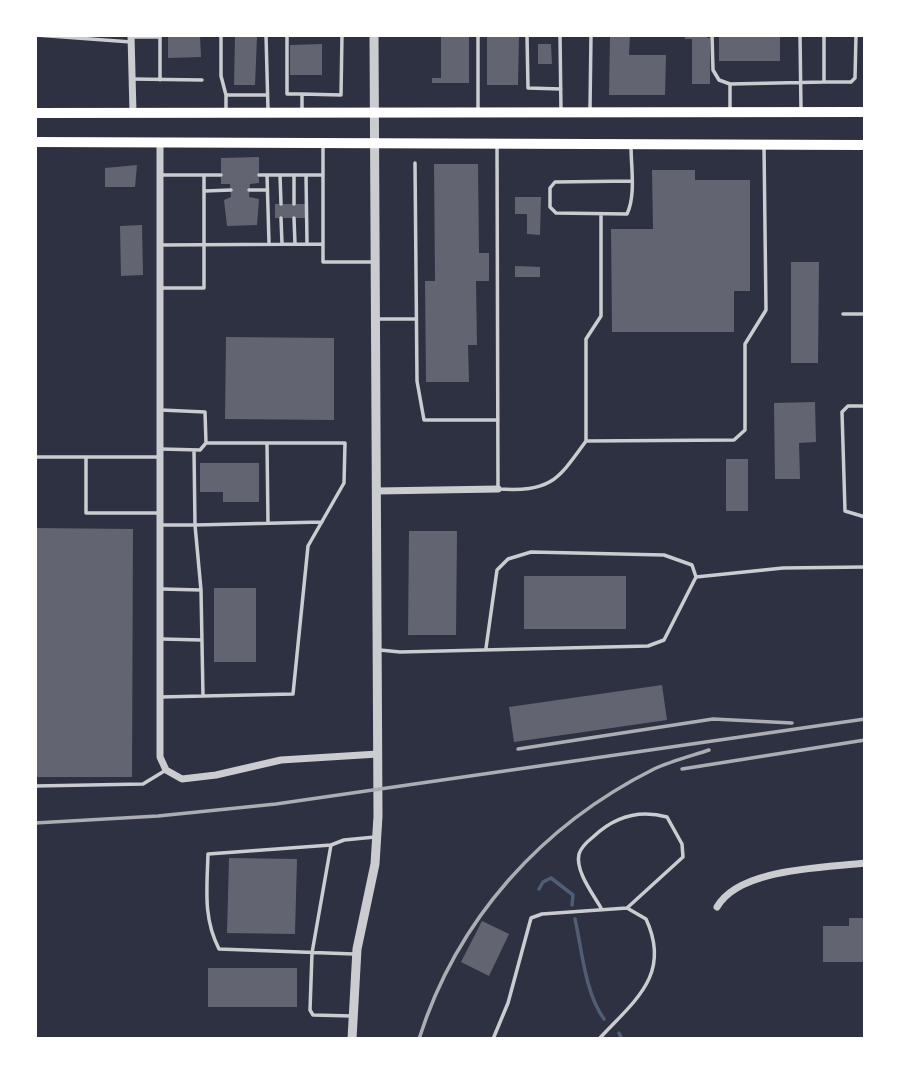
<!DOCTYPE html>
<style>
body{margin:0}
#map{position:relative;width:900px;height:1074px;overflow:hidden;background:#2d3142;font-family:Karla,sans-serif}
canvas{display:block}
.frame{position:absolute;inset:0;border:37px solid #fff;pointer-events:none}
</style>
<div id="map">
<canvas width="900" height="1074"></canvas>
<div class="frame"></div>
</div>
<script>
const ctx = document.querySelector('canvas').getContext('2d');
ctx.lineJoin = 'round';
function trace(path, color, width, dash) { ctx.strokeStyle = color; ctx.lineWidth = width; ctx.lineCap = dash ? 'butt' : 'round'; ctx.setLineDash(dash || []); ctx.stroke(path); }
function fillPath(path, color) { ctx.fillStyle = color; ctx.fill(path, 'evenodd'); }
const stream = new Path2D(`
 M539,889L543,882L551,878L573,895L572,905
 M575,919C582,950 585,993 604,1019
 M619,1033L622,1039`);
const building = new Path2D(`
 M441,35H469V83H432V78H441Z
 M487,35H519L518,85H487Z
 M610,35H630L629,55H666L665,95H609Z
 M685,35H707V38H710V84H692V39H685Z
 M719,35H780V61H719Z
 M168,36H200L201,57L168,58Z
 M235,36L257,37L255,85H234Z
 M322,44V75H290V45Z
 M538,44H551L552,64H538Z
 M259,157V183L250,184L249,197L259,199L257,225L227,226L224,200L231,197L230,184H221V158Z
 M434,164H478L479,253H489V281H476L477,345H468L469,382H426L425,281H435Z
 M137,165L135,187H105V168Z
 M652,170H695V180H750V291H734V332H612L611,229H653Z
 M515,197H541L540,235L527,234V214H515Z
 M275,204H305V218H275Z
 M142,225L143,275L121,276L120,226Z
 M791,262H819L818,363H791Z
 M515,266L540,267V277H515Z
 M226,337L334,338V420L225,419Z
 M815,402L816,442L799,443L800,479H775L774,403Z
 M726,459H748V511H726Z
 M200,463H259V502H223V492H200Z
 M35,528L133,529L132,777H35Z
 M409,531H457L456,635H408Z
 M524,576H626V629H524Z
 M214,588H256V662H214Z
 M662,685L667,720L514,742L509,707Z
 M229,858L297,859L295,934L227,933Z
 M849,918H865V962H823V926H849Z
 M482,921L509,934L489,976L461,962Z
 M208,968H297V1007H208Z`);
const service = new Path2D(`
 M36,35L131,42
 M221,35V76L226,95H267
 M266,35L268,110
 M478,35V112
 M527,35L528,88L561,89
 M560,35L561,112
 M712,35L713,70L719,80L730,84L824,82V35
 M800,35L801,110
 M131,37H160V80
 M132,79L202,80
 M824,82H851L855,78L856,35
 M730,84V110
 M302,94H287V35H342
 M226,95V111
 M590,109L591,35
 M302,111V94L341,95L342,35H373
 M497,145L498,489C551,492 557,481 586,441L734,440L745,430V344L766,310L764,146
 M631,146C631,167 636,195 627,214L556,213L550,207V188L555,182L631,181
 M415,163L417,381L424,420H498
 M161,175H221
 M259,175H323V144
 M267,175L269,243
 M280,175L281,204
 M294,175V204
 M306,175L307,243
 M249,190H267
 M205,191L231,190
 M281,218L282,244
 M294,218L295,244
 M323,244V262H373
 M161,245L323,244V175
 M161,288H204V175
 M843,314H865
 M376,319H416
 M865,406H848L842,412L845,511L865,517
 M161,410L205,412L206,443L200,450L161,449
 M586,441V339L601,316V214
 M267,443L268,523
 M35,457H159
 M86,457V513H159
 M161,525H195L194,450
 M696,577L783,568L865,567
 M162,589L201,590L195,525L322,522
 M201,590L203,696
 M162,639L202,640
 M380,650L400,652L648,646L664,640L696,577L692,565L664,555L531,552L508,559L497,570L486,648
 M160,697L293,694L308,546L344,483L345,443H206
 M35,786L143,784L166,770
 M331,845L208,854C207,889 203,918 219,949L354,954
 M601,908C593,894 575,871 579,854C581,847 588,841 593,837C614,817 638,809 667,817L682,844L683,857L627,908
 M352,1016L313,1015L310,1010L312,953L331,845L344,840L375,837
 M493,1039L508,1003L531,918L542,914L627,908L646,919C672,975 634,1001 599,1039`);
const minor = new Path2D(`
 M131,35L133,113
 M160,142V757L166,770L182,779L216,775L281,760L378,754
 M377,491L498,489
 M717,907C739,868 823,868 865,863`);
const tertiary = new Path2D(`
 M352,1039L357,949L375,864L378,816L374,35`);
const primary = new Path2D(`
 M35,113L865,112
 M35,142L865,145`);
const rail = new Path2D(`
 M518,749L713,719L792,723
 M682,769L865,740
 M35,823L158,816L276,804L865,719
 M419,1039C457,919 542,825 654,769C671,761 691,756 709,750`);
trace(stream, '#4f5d75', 3.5);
fillPath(building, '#626471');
trace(service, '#caccd0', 3.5);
trace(minor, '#caccd0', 7);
trace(tertiary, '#caccd0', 9);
trace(primary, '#fff', 10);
trace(rail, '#abadb3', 3.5);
</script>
